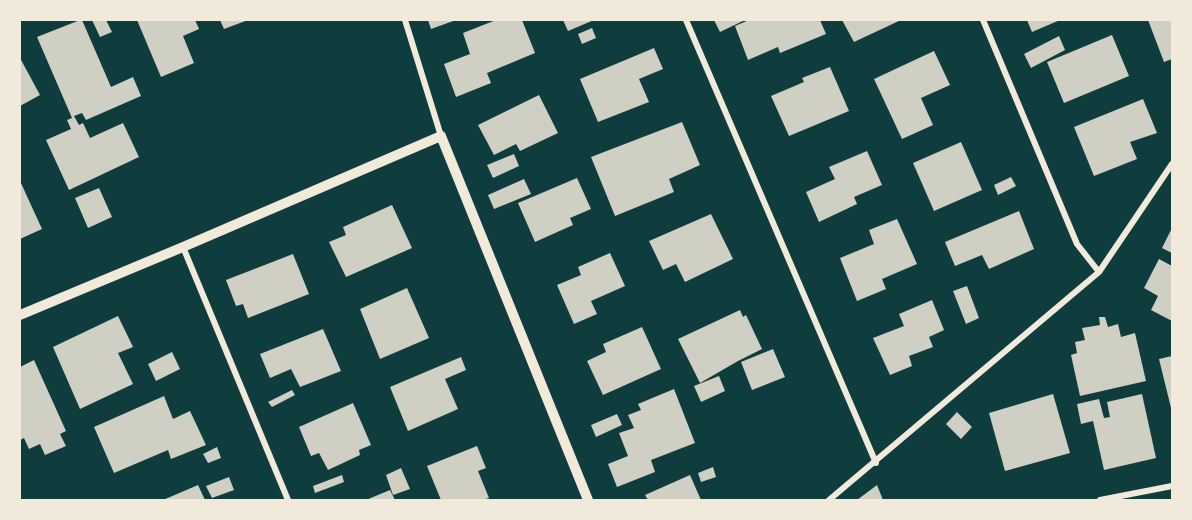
<!DOCTYPE html>
<style>
body{margin:0}
#map{position:relative;width:1192px;height:520px;overflow:hidden;background:#0f3d3e;font-family:"DejaVu Sans",sans-serif}
canvas{display:block}
.frame{position:absolute;inset:0;border:21px solid #f1e9da;pointer-events:none}
</style>
<div id="map">
<canvas width="1192" height="520"></canvas>
<div class="frame"></div>
</div>
<script>
const ctx = document.querySelector('canvas').getContext('2d');
ctx.lineJoin = 'round';
function fillPath(path, color) { ctx.fillStyle = color; ctx.fill(path, 'evenodd'); }
function trace(path, color, width, dash) { ctx.strokeStyle = color; ctx.lineWidth = width; ctx.lineCap = dash ? 'butt' : 'round'; ctx.setLineDash(dash || []); ctx.stroke(path); }
const building = new Path2D(`
 M80,20H82L111,87L133,77L141,96L86,120L82,113L74,116L79,125L83,123L90,138L123,123L139,157L69,190L46,140L71,129L67,120L72,118L37,37Z
 M92,20H106L112,32L100,37Z
 M137,20H195L199,29L183,36L194,63L161,77Z
 M220,20H248L224,29Z
 M428,20H456L431,29Z
 M496,20H522L535,53L487,73L491,83L456,97L444,64L470,54L463,33Z
 M563,20H594L568,31Z
 M714,20H745L720,32Z
 M749,20H820L826,34L780,53L778,47L748,60L735,26Z
 M842,20H901L854,42Z
 M1027,20H1060L1032,32Z
 M1148,20H1172V59L1164,62Z
 M592,28L596,38L582,44L578,34Z
 M1112,35L1129,76L1064,103L1047,62Z
 M1059,36L1065,50L1031,68L1024,54Z
 M654,48L663,69L639,79L649,102L598,122L580,79Z
 M934,51L950,85L921,98L933,125L902,139L874,79Z
 M20,58L40,95L20,106Z
 M830,67L849,111L789,136L771,96L804,82L802,78Z
 M539,95L558,133L520,151L516,144L494,155L478,125Z
 M1143,99L1157,133L1130,142L1137,159L1094,176L1074,127Z
 M682,122L700,165L669,179L674,192L615,216L591,157Z
 M961,142L982,190L934,211L913,163Z
 M867,151L882,185L854,197L857,204L819,222L806,192L835,179L829,167Z
 M514,154L519,166L493,178L487,165Z
 M1011,177L1016,186L998,195L994,185Z
 M577,178L591,209L570,218L573,225L535,242L518,203Z
 M524,179L531,194L494,209L488,195Z
 M20,181L42,229L20,239Z
 M99,188L112,217L88,228L75,198Z
 M392,205L412,248L346,277L329,242L346,235L343,227Z
 M1019,211L1034,249L989,269L982,255L955,266L945,242Z
 M711,214L733,259L685,282L676,264L663,270L649,241Z
 M897,219L917,264L882,279L886,289L857,301L840,258L874,244L869,230Z
 M1172,228V253L1162,248Z
 M610,253L625,286L591,301L597,314L574,324L557,285L581,275L578,267Z
 M293,254L309,294L248,318L243,304L236,306L226,280Z
 M1159,259L1172,266V321L1151,310L1158,296L1144,288Z
 M967,286L979,318L966,324L953,291Z
 M407,288L429,338L380,359L360,309Z
 M932,300L944,330L929,337L933,347L909,356L912,366L890,375L873,338L904,326L899,314Z
 M740,310L743,317L746,315L762,349L738,361L700,383L678,339Z
 M118,316L133,347L118,353L133,384L80,409L53,347Z
 M1099,317H1105L1108,327L1118,324L1121,337L1135,333L1146,381L1080,396L1071,355L1077,353L1075,342L1085,340L1082,328L1100,325Z
 M642,327L661,369L603,395L587,361L606,352L603,344Z
 M323,329L341,371L300,387L291,369L270,378L260,354Z
 M773,349L785,377L752,390L741,362Z
 M172,352L180,369L156,381L148,364Z
 M1172,356V412L1159,359Z
 M461,357L466,370L445,379L458,409L408,431L390,387Z
 M34,360L66,431L60,434L66,446L45,455L40,444L29,449L24,438L20,440V367Z
 M719,376L725,391L701,402L694,386Z
 M674,389L695,443L651,460L655,472L617,487L608,464L628,456L619,433L634,428L628,415L641,410L638,404Z
 M292,390L295,395L272,407L268,402Z
 M1053,394L1070,453L1005,471L989,413Z
 M1142,394L1156,458L1104,470L1093,421L1081,424L1077,404L1099,399L1104,418L1110,417L1107,402Z
 M164,396L173,419L190,411L206,445L171,459L168,450L114,473L94,427Z
 M353,403L371,445L359,450L360,455L328,470L319,453L311,456L299,427Z
 M957,412L972,427L961,439L946,424Z
 M617,414L622,425L596,437L591,425Z
 M477,446L486,468L478,471L489,498L482,500H441L427,466Z
 M217,447L221,458L208,463L203,454Z
 M713,467L716,477L701,482L698,473Z
 M401,468L410,489L393,495L386,475Z
 M342,475L344,482L315,493L313,486Z
 M690,475L701,500H648L645,495Z
 M229,477L234,490L212,498L206,486Z
 M198,485L205,500H163Z
 M877,485L883,500H857Z
 M390,490L395,500H366Z`);
const minor = new Path2D(`
 M405,20L441,136
 M686,20L876,463
 M983,20L1077,244L1099,272
 M183,247L288,500
 M829,500L1099,272L1172,164
 M1100,500L1172,486`);
const tertiary = new Path2D(`
 M20,315L183,247L441,136L588,500`);
fillPath(building, '#cfcfc3');
trace(minor, '#f1e9da', 6);
trace(tertiary, '#f1e9da', 10);
</script>
